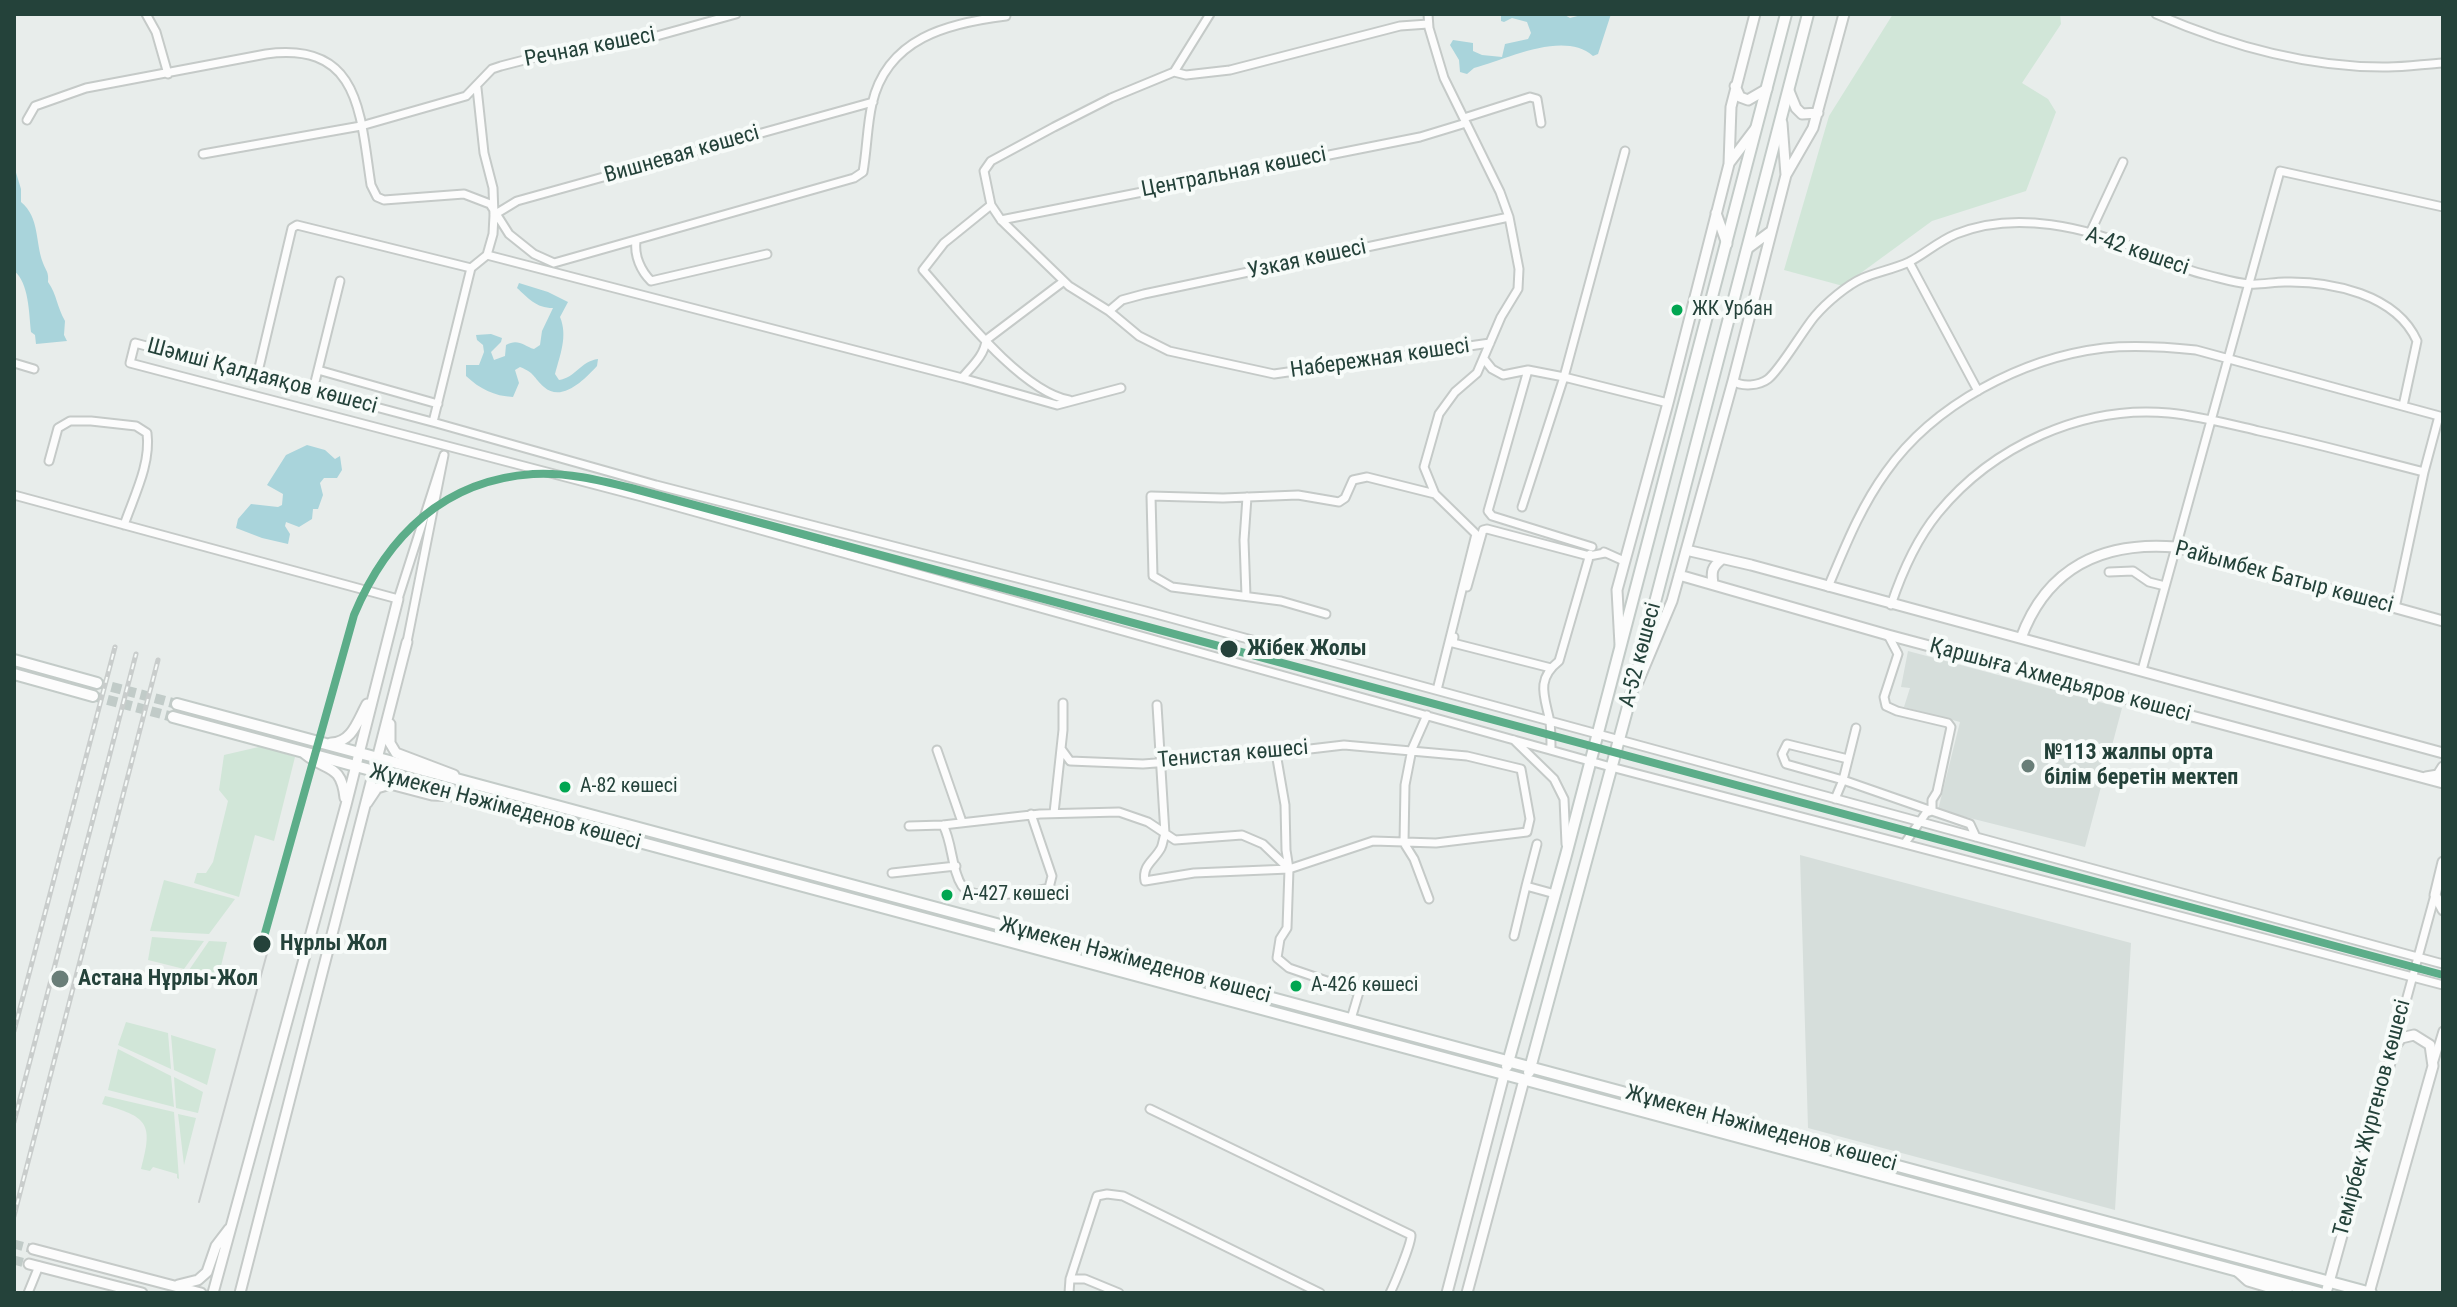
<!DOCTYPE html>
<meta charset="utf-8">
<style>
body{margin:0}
#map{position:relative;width:2457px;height:1307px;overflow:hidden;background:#e8edeb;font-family:"Roboto Condensed",sans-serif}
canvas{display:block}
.frame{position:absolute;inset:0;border:16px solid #24423a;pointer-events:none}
</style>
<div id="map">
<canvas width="2457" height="1307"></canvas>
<div class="frame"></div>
</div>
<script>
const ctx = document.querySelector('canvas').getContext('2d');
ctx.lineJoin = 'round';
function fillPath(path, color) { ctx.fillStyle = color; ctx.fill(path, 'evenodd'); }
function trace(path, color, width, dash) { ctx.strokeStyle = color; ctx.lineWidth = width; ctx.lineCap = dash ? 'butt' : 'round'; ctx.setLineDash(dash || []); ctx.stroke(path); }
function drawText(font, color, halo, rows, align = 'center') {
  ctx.font = font + ' "Roboto Condensed",sans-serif'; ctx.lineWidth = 8; ctx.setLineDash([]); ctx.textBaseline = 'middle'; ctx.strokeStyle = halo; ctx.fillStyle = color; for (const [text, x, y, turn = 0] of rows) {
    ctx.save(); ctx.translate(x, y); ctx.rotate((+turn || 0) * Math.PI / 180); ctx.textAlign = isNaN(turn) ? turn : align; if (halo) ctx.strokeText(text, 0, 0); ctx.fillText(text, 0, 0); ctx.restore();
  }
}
const built = new Path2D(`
 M1908,651L2122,708L2085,847L1938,810L1960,722L1904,707L1910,688L1901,687Z
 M1800,855L2131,943L2115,1210L1808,1128Z`);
const green = new Path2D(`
 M1893,14H2060L2061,24L2022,83L2048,99L2056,112L2026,191L1932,221L1843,286L1784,270L1829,116Z
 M263,746L295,757L274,841L255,835L239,897L194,883L197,873H206L213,862L228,801L219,790L224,755Z
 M164,880L235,899L209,934L150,931Z
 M152,937L204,941L184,969L148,960Z
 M209,941L227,942L218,978L189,970Z
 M126,1022L168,1033L171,1069L118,1045Z
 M171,1035L216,1049L207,1085L174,1070Z
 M118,1049L171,1076L174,1107L108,1090Z
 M174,1077L203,1092L198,1113L176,1108Z
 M105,1096L174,1112L179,1179L177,1178V1174L153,1167L150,1171L141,1169C154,1122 147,1117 102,1104Z
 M178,1114L196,1118L184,1165Z`);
const water = new Path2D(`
 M1501,14H1563L1570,18L1585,14H1611L1598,54L1593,56C1563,30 1506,60 1474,68L1467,74L1460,72L1459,60L1450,45L1453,40L1473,43V51L1482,55L1502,57L1505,44L1528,39L1531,33L1527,22L1512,18L1504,22L1501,21Z
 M14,166L21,189V202C40,218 35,242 43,263C46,271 49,272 48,282C57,295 57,307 65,321L64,335L67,341L36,344L35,335L31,332C29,314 29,282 14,271Z
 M519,283L548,292L568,302L560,317C568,336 560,355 555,374L559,380C575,378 581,361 598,359L597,366C585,379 562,403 544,387C533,377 535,373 520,367L515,370L519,383L513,397C494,396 480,389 466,376V365H479L484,352L483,345L477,340L476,335L491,334L502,338L501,342L491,352L494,360L505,356L506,345C518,338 524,346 534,349L540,345L542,331L553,308C536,308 528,298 517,288Z
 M307,445L325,450L335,459L340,456L342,470L337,478H324L320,483L323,495L318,509H313L312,519L299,527L286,522L285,526L290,534L288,544L262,538L236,528L238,519L251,504L278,507L282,505L283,494L267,485L286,455Z`);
const tertiaryTunnel = new Path2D(`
 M14,1244L33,1249
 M14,1260L29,1264`);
const secondaryTunnel = new Path2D(`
 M97,683L177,704
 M93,696L173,717`);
const minor = new Path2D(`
 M146,14L156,32L168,74
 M1428,14L1429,28L1444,78L1500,192L1509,217L1519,269L1518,289L1501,317L1477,373L1455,392L1439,414L1424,467L1435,494L1476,534L1437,690
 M2156,14C2230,46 2307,68 2388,67C2406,67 2425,64 2443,63
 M1428,24L1400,26L1230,70L1186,75L1174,72L1111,98L1054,127L991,161L984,171L991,205L1001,220L1069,286L1109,311L1139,336L1169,351L1274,374L1490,343
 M1174,72L1210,14
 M1464,118L1530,97L1537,99L1541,123
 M27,120L35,106L86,88L266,54C361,41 360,115 371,185L377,197L384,200L464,194L490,204L509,234L534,254L554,263L854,178L863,172C867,149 867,126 872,104C887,38 948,23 1006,16
 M1625,151L1564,377L1668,403
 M203,154L361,126L466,96L492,69L501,66L563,50L635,42L736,14
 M991,205L944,243L923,270C956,307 1020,391 1069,400
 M494,215L517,201L873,102
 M1001,220L1420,137L1466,123
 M2090,233L2123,162
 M636,241C634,256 641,271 651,281L767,254
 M487,255L962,378
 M1909,262L1978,391
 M1064,281L986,340C985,355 971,367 962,378L1057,405L1121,388
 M1109,311L1122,300L1144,294L1509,217
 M1484,359L1492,369L1503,375L1528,370L1564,377L1522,507
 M14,363L34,369
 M318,370L438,404
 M1528,370L1488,511L1492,516L1592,547
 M257,376L292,228L297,225L471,268
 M1733,381C1742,387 1759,386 1768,379C1780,370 1803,330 1815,316C1826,303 1847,285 1863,278C1877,272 1894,269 1909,262C1925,254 1937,242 1956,234C2015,210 2087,227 2144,252C2166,261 2184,270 2207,275C2220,278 2235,283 2249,284C2261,285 2273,282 2285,282C2331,281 2396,294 2417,341L2403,406
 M313,390L340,281
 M433,422L471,268L487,255L493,234L494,215L493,188L484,153L477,88
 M49,461L58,428L70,421H91L136,426L147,433C151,464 134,496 124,525
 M14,495L398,599L444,455L407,642
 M1604,552L1624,561
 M2109,572L2133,571L2149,582L2165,586
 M1467,587L1483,530L1487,529L1589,556L1605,553
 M1828,587C1845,547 1860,508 1886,472C1934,404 2022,358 2104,348C2135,345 2166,347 2196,350L2443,417
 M1246,596L1244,540L1247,497
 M1891,605C1902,572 1916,540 1938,513C1993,446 2082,405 2169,413C2199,416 2229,424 2259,431C2314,443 2369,458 2424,472
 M2395,608L2424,472L2439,416
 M1326,614L1281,601L1172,587L1153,576L1151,496L1223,498L1298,495L1339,502L1345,498L1353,480L1367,477L1435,494
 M1454,637L1453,643L1551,668
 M2142,670L2280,171L2443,207
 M1157,705L1165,834C1163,839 1163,844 1161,848C1154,861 1142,865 1145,881L1194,873L1289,869
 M1427,715L1412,749L1405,785L1404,843L1414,859L1429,899
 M1514,740L1554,779L1564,799L1566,844
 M1551,749C1551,740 1551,731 1550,722C1545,697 1535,680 1559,661L1590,554
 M937,750L962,822
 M1062,750L1070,761L1143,764L1259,755L1344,745L1467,756L1521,769L1530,819L1527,832L1436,843L1373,841L1289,869L1287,928L1280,939L1277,958L1289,968L1359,992L1351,1019
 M1276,753L1285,805L1286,850L1289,869
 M1848,759L1787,744L1782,754L1786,764L1843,780L1856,728
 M1835,799L1843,780L1932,811V800L1937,792L1951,727L1948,723L1897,711L1886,706L1884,697L1898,654L1888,635
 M1054,813L1063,730V703
 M943,825C953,844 951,869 962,886C973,902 1032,892 1049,888L1052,876L1031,814
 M909,826L943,825L1040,814L1119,812L1148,822L1175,840L1242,835L1263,844L1289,869
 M1905,843L1926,813L1932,811L1970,824L1976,837
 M892,873L956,866
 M1526,886L1537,844
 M1514,936L1526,886L1555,894
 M2443,964L1149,612L656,485L436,423L135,343L130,363L642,497L1611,767L2443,985
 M2394,1045L2435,895
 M2433,1064L2443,1031
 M1150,1109L1411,1235C1412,1242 1395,1283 1390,1293
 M1070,1279H1085L1119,1293
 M28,1293L39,1266
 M1069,1293L1070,1279L1097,1196L1107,1194L1123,1196L1320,1293`);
const tertiary = new Path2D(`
 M1735,86L1740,97L1748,100L1767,89
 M1789,91L1796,108L1802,114L1818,113
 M1782,123L1786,175
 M1730,162L1755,129
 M1716,213L1727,244
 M1747,249L1770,232
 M1686,550L1751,565L2443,753
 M1679,575L1888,635L2443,783
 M1713,584C1711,571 1712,567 1722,559
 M2021,638C2047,567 2103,541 2176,547L2443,621
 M1620,645L1617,590L1668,403L1729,164L1731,107L1755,14
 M1638,682L1672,601L1733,381L1786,175L1813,128L1844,14
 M390,724V743L396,753L454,775
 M331,743C352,743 358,720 367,704
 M305,754C327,772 341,763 345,798
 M2426,777L2438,775L2443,767
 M367,803L377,788L390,784L432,795L458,796
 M2443,862L2435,895L2443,910
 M33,1249L201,1293
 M29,1264L142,1293
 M2238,1272L2248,1281L2288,1293
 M178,1285L198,1280L207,1272L216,1246L229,1229
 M213,1293L346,805L398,599
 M240,1293L407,642
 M1447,1293L1504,1075
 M1467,1293L1524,1080
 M2326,1293L2394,1048L2401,1038L2414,1035L2430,1045L2433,1066L2369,1293`);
const secondary = new Path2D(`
 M14,660L97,683
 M14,674L93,696
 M177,704L2371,1293
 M173,717L2320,1293
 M1507,1066L1566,855L1786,14
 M1529,1072L1627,710L1808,14`);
const tram = new Path2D(`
 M199,1202L269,946`);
const rail = new Path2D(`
 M14,1031L115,647
 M14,1122L136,654
 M14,1216L158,660`);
const rail1 = new Path2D(`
 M262,944L354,615C387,536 444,480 533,474C566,472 599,480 631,488L2443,975`);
const markers = [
 [1677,310,7,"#00a651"],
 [1229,649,10,"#24423a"],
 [2028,766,8,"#697e78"],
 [565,787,7,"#00a651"],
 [947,895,7,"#00a651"],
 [262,944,10,"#24423a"],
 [60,979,10,"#697e78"],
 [1296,986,7,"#00a651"]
];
const busNames = [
 ["ЖК Урбан",1692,310],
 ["A-82 көшесі",580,787],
 ["A-427 көшесі",962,895],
 ["А-426 көшесі",1311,986]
];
const streetNames = [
 ["Речная көшесі",590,48,-11],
 ["Вишневая көшесі",682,155,-16],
 ["Центральная көшесі",1234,173,-11],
 ["А-42 көшесі",2137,252,19],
 ["Узкая көшесі",1307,260,-12],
 ["Набережная көшесі",1380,359,-8],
 ["Шәмші Қалдаяқов көшесі",262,377,15],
 ["Райымбек Батыр көшесі",2284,578,15],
 ["А-52 көшесі",1641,655,-75],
 ["Қаршыға Ахмедьяров көшесі",2060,681,15],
 ["Тенистая көшесі",1233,755,-5],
 ["Жұмекен Нәжімеденов көшесі",505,808,15],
 ["Жұмекен Нәжімеденов көшесі",1135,961,15],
 ["Темірбек Жүргенов көшесі",2373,1118,-75],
 ["Жұмекен Нәжімеденов көшесі",1761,1129,15]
];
const stopNames = [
 ["Жібек Жолы",1247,649],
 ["Нұрлы Жол",280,944]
];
const poiNames = [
 ["№113 жалпы орта",2044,753],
 ["білім беретін мектеп",2044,778],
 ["Астана Нұрлы-Жол",78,979]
];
fillPath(built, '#d6dedb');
fillPath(green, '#d1e6d8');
fillPath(water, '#a9d4db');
trace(tertiaryTunnel, '#c1cbc8', 9, [9, 4.5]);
trace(secondaryTunnel, '#c1cbc8', 10, [10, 5]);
trace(minor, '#c5cac8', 11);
trace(tertiary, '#c5cac8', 13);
trace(secondary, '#c3cbc8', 14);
trace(minor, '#fcfcfc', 7);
trace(tertiary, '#fcfcfc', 9);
trace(secondary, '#fcfcfc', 10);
trace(tram, '#c9cdcc', 2);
trace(rail, '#c9cdcc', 5);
trace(rail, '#f7fbf9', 2, [6]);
trace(rail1, '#5cad89', 8);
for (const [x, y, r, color] of markers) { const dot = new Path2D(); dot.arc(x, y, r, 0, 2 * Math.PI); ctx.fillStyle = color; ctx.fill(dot); trace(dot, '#f7fbf9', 3); }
drawText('20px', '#24423a', '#f7fbf9', busNames, 'left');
drawText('22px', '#24423a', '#f7fbf9', streetNames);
drawText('bold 22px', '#24423a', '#f7fbf9', stopNames, 'left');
drawText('bold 22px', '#24423a', '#f7fbf9', poiNames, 'left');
</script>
